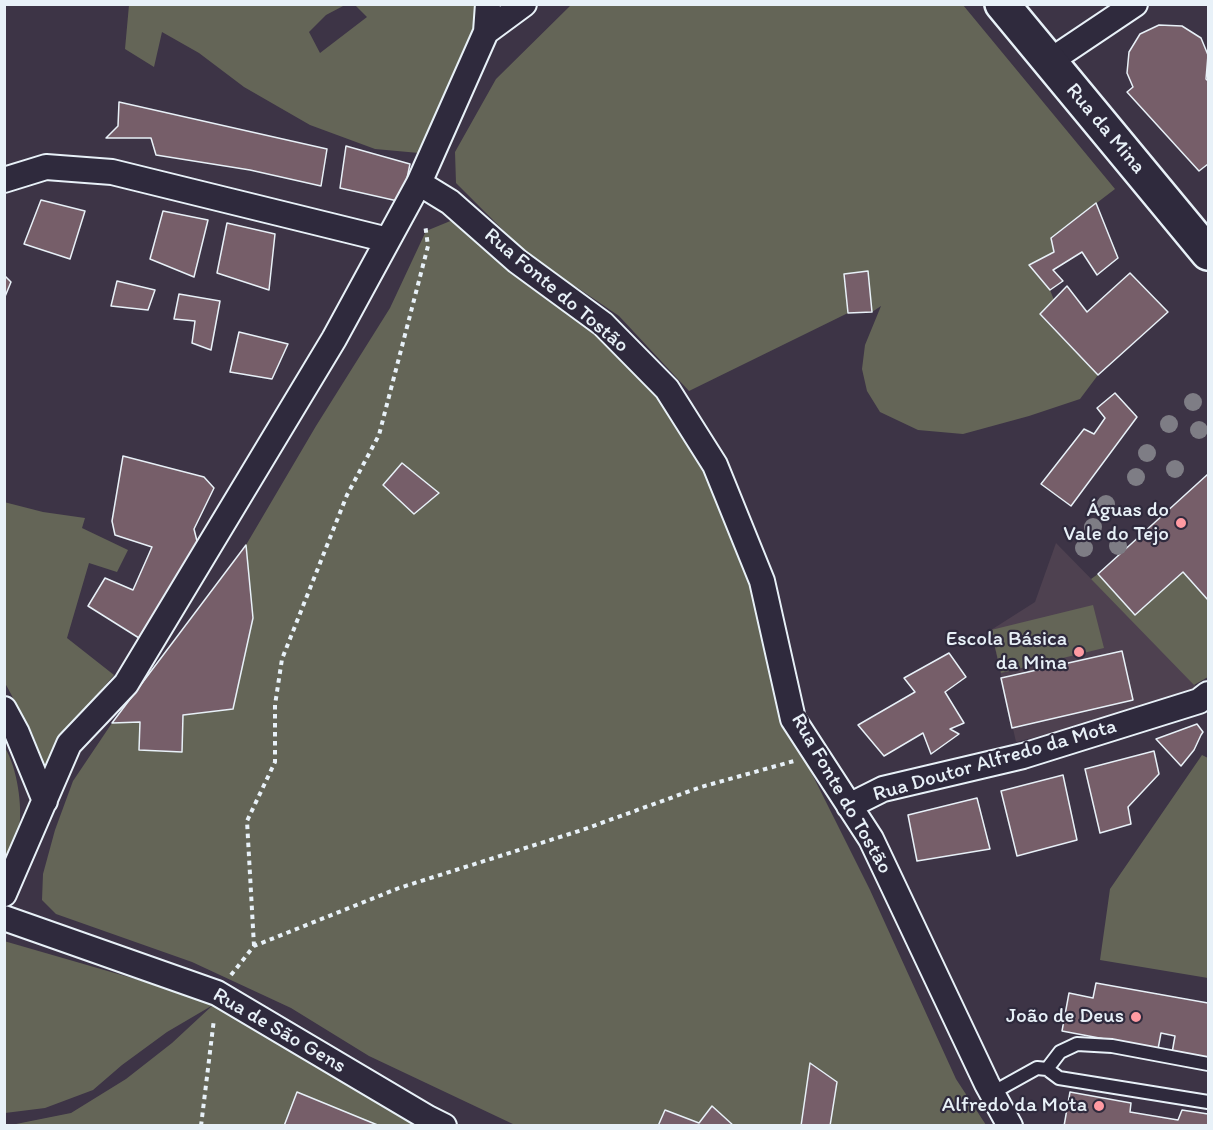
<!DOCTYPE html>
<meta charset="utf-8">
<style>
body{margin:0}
#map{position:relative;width:1213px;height:1130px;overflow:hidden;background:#3d3446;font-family:Itim,sans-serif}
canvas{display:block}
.frame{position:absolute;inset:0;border:6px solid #e8f1f8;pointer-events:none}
</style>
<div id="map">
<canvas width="1213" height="1130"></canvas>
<div class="frame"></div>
</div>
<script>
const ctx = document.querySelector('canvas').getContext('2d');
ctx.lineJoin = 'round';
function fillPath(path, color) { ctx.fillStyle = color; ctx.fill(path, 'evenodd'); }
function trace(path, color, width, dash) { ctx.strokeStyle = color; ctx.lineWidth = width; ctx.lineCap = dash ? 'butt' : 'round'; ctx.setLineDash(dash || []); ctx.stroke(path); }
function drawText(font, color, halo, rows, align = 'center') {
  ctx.font = font + ' Itim,sans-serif'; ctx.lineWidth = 4.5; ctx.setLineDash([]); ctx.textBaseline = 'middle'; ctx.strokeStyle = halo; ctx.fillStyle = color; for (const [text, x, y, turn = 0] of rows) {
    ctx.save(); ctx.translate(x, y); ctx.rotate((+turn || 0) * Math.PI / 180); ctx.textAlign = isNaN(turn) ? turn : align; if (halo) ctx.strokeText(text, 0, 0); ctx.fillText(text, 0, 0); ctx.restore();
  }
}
const built = new Path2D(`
 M1056,543L1198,688L1136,712L1016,742L991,630L1035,602Z`);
const green = new Path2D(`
 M129,5H345L326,15L309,32L320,53L367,17L355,5H478L476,32L419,153L375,149L310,125L244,87L199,53L162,32L154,67L125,49Z
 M571,5H963L1115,189L1051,238L1054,252L1030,265L1050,290L1054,300L1040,315L1098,375L1080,399L1029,416L963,434L918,430L880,412L867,391L862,369L865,345L881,306L872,312L867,271L844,274L848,313L689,391L619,316L578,288L536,263L456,183L455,152L496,79Z
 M465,215L603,324L715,465L800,750L870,890L956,1079L986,1125H830L837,1082L811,1063L801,1125H734L712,1107L699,1123L665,1110L658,1125H515L369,1056L291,1008L192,962L56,914L42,900L43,874L55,830L73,781L112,723L140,722V750L181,752L183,715L233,709L253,618L246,545L316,426L390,308L426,231Z
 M4,502L43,512L85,518L82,528L128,550L117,572L89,563L67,638L114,675L61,737L46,771L32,733L5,683Z
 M1183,572L1208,600V677L1194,685L1091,579L1098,574L1135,615Z
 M1093,605L1104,648L1001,673L991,630Z
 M5,748C17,767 23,807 19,829C17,841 10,854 5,864Z
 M1202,755L1208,758V978L1100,960L1110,889Z
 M4,941L215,1002L434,1125H11L71,1113L126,1079L172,1043L213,1005L167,1032L122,1065L93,1090L45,1108L5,1113Z`);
const building = new Path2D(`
 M1159,25L1182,26L1201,38L1208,55L1206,79L1208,81V164L1199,171L1127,92L1133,87L1127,73L1129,52L1140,34Z
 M119,102L327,149L321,186L250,170L156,155L151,138H106L118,126Z
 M346,146L410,164L402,202L340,188Z
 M41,200L85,211L70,259L24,244Z
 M1096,203L1118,258L1097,275L1082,252L1053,270L1063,281L1050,290L1029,265L1054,252L1051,238Z
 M163,211L208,220L194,277L150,259Z
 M227,223L275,234L269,290L217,273Z
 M868,271L872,312L848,313L844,274Z
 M1130,273L1168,312L1098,375L1040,314L1067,286L1087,312Z
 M4,275L11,282L4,299Z
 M117,281L155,290L148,310L111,306Z
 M179,294L220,301L211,350L192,343L195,321L174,319Z
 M239,332L288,344L272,379L230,372Z
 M1115,393L1137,417L1071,506L1041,484L1084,429L1094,434L1105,418L1097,408Z
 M123,456L204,477L214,488L194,529L198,545L139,638L88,606L105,578L133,590L152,547L115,535L112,521Z
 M402,463L439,493L414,514L383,485Z
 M1208,474V600L1183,572L1135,615L1098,574Z
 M246,545L253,618L233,709L183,715L182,752L139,750L140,722L112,723Z
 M1122,651L1133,700L1012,728L1001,678Z
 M949,653L966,677L945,692L964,723L950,729L959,734L931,754L923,733L884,756L858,725L915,692L904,678Z
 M1197,724L1203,732L1201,735L1194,750L1181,766L1156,739Z
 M1154,751L1159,774L1128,807L1131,824L1100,833L1085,769Z
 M1063,775L1077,840L1017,856L1001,791Z
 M977,798L990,849L917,861L908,815Z
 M1096,983L1208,1003V1060L1172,1053L1175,1036L1161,1033L1158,1049L1062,1031L1069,993L1093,998Z
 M810,1063L837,1082L830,1126H801Z
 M297,1092L380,1126H284Z
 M1070,1092L1131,1103L1130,1112L1178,1120L1182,1110L1208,1114V1126H1064Z
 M712,1106L734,1126H658L665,1110L699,1123Z`);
const path = new Path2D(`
 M254,946L247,821L275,762V705L282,659L347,495L379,435L428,246L425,224
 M231,975L254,946L399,888L582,830L701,787L794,761
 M201,1126L214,1019`);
const lane = new Path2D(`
 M1047,1069L1060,1052L1077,1044L1112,1046L1208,1064
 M992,1093L1037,1068L1047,1069L1059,1078L1208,1102`);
const street = new Path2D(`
 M486,32L488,4
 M1050,61L1135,4
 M4,180L46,167L112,172L388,240
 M419,183L450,202L517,261L603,324L667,389L715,465L762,581L793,719L871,839L987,1084L1010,1126
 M4,709L17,733L45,801
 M849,806L883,789L1023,756L1199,701L1208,694
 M4,894L69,744L126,684L334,339L419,183L486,32L524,4
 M4,918L217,993L428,1118L444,1126`);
const secondary = new Path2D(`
 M1002,4L1208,253`);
const trees = [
 [1193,402],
 [1169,424],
 [1199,430],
 [1147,453],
 [1175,469],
 [1136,477],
 [1106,504],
 [1093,527],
 [1118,546],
 [1084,548]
];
const markers = [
 [1181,523,6,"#ff9aa2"],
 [1079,652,6,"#ff9aa2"],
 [1136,1017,6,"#ff9aa2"],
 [1099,1106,6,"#ff9aa2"]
];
const streetNames = [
 ["Rua da Mina",1105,129,50],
 ["Rua Fonte do Tostão",556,291,40],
 ["Rua Doutor Alfredo da Mota",995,761,-16],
 ["Rua Fonte do Tostão",841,794,60],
 ["Rua de São Gens",279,1031,30]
];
const poiNames = [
 ["Águas do",1169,511],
 ["Vale do Tejo",1169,535],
 ["Escola Básica",1067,640],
 ["da Mina",1067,664],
 ["João de Deus",1124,1017],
 ["Alfredo da Mota",1087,1106]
];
fillPath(built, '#4e4150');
fillPath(green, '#646557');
fillPath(building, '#765e69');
trace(building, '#e8f1f8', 1.5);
trace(lane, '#e8f1f8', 16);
trace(street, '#e8f1f8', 28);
trace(secondary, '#e8f1f8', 38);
trace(path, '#e8f1f8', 4, [4.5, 4.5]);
trace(lane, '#2f2a3d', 12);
trace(street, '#2f2a3d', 24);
trace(secondary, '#2f2a3d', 33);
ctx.fillStyle = '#7e7d85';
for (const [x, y] of trees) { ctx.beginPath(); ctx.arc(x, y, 9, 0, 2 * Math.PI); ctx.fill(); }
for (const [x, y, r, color] of markers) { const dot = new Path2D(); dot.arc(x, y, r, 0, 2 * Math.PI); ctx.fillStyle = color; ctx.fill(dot); trace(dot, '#2f2a3d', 2); }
drawText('21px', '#e8f1f8', '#2f2a3d', streetNames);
drawText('21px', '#e8f1f8', '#2f2a3d', poiNames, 'right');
</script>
